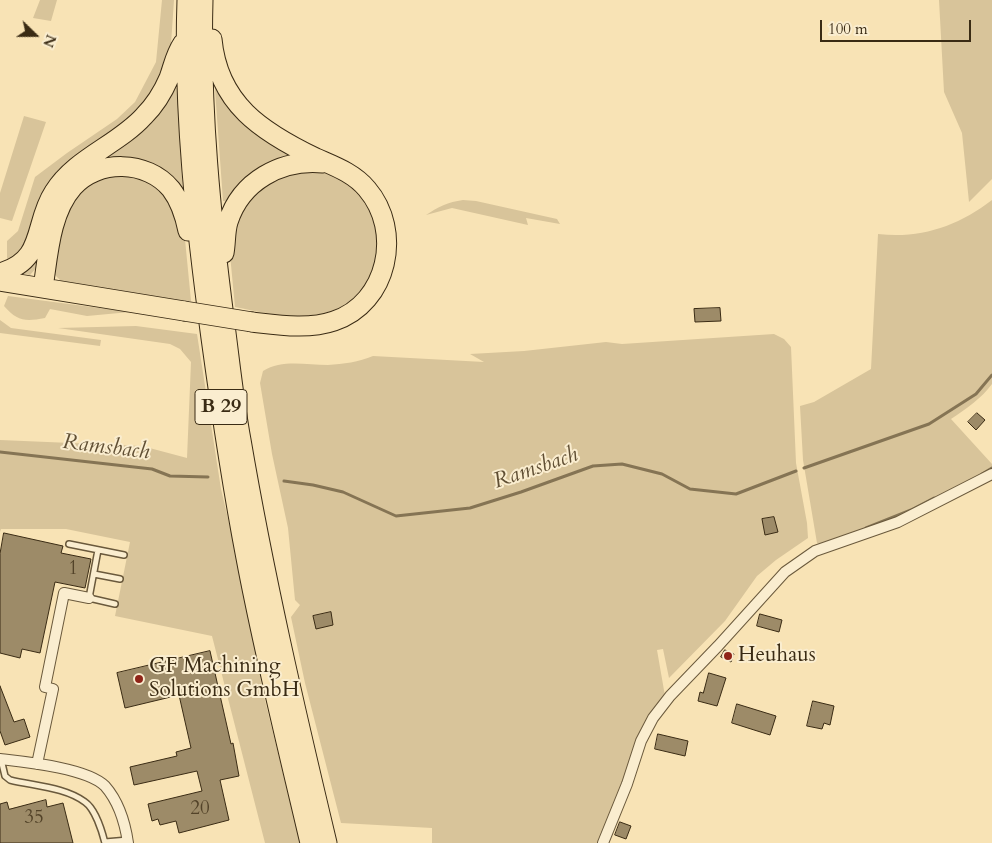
<!DOCTYPE html>
<style>
body{margin:0}
#map{position:relative;width:992px;height:843px;overflow:hidden;background:#f8e3b5;font-family:Cardo,serif}
canvas{display:block}
.north{position:absolute;left:10px;top:10px;width:50px;height:50px;-webkit-text-stroke:4px #faedcf;paint-order:stroke;rotate:112deg;font-size:14px;font-weight:700;line-height:20px;text-align:center;color:#3a2b14}
.north::after{content:'';display:block;margin:auto;width:18px;height:22px;background:#3a2b14;clip-path:polygon(50% 0,100% 100%,50% 72%,0 100%)}
.scale{position:absolute;left:820px;top:20px;width:151px;height:22px;box-sizing:border-box;border:2px solid #3a2b14;border-top:0;padding-left:6px;font-size:15px;line-height:18px;white-space:nowrap;color:#3a2b14;-webkit-text-stroke:4px #faedcf;paint-order:stroke}
</style>
<div id="map">
<canvas width="992" height="843"></canvas>
<div class="north">N</div>
<div class="scale">100 m</div>
</div>
<script>
const ctx = document.querySelector('canvas').getContext('2d');
ctx.lineJoin = 'round';
function fillPath(path, color) { ctx.fillStyle = color; ctx.fill(path, 'evenodd'); }
function trace(path, color, width, dash) { ctx.strokeStyle = color; ctx.lineWidth = width; ctx.lineCap = dash ? 'butt' : 'round'; ctx.setLineDash(dash || []); ctx.stroke(path); }
function drawText(font, color, halo, rows, align = 'center') {
  ctx.font = font + ' Cardo,serif'; ctx.lineWidth = 4; ctx.setLineDash([]); ctx.textBaseline = 'middle'; ctx.strokeStyle = halo; ctx.fillStyle = color; for (const [text, x, y, turn = 0] of rows) {
    ctx.save(); ctx.translate(x, y); ctx.rotate((+turn || 0) * Math.PI / 180); ctx.textAlign = isNaN(turn) ? turn : align; if (halo) ctx.strokeText(text, 0, 0); ctx.fillText(text, 0, 0); ctx.restore();
  }
}
const green = new Path2D(`
 M40,0H57L51,21L33,18Z
 M162,0H174L171,44L165,69L154,92L27,247L15,257L7,260V241L18,231L35,177L67,153L117,119L135,102L156,62Z
 M939,0H992V179L969,202L962,133L944,92Z
 M214,76L302,156L229,202L223,201Z
 M170,87L177,88L183,194C173,179 159,167 142,161C112,153 77,166 61,192C48,213 45,240 39,265L30,275L12,272C50,251 38,220 60,189C76,165 106,153 129,136C147,124 160,106 170,87Z
 M24,116L46,122L12,221L0,218V193Z
 M114,170L160,185L184,229L191,301H174L61,281L53,273L56,240L76,192Z
 M300,170C319,171 342,173 357,189C362,194 377,219 378,225C379,230 378,236 378,240C378,246 379,254 377,260C374,279 358,298 341,307C307,323 270,314 235,307L229,244L245,202L278,176Z
 M463,200L476,201L557,219L560,224L526,218L528,225L452,208L426,215C438,207 448,202 463,200Z
 M992,200V384C982,398 966,409 951,419L992,464V470L897,518L820,545L817,543L803,460L800,406L814,402L871,369L878,234C921,239 958,226 992,200Z
 M8,296L130,312L87,316L50,309L45,318C25,322 17,321 4,306Z
 M0,320L11,328L101,340L100,346L0,333Z
 M136,326L197,334L221,489L237,557L263,692L300,843H265L212,636L115,616L130,542L66,529H1L0,532V440L142,446L187,458L191,362L180,349L170,344L58,328Z
 M774,334L784,339L791,347L796,463L807,523L808,538L776,560L757,576L725,621L669,678L663,649L657,650L665,696L626,774L599,843H432V828L341,823L305,683L291,617L300,605L295,600L288,528L272,454L260,383L263,371C282,359 306,365 328,365C343,364 359,362 373,356L484,362L470,354L524,351L606,342L622,344Z`);
const stream = new Path2D(`
 M0,452L152,469L170,476L208,477
 M804,468L929,424L976,394L992,375
 M982,474L992,468
 M284,481L313,485L343,492L396,516L470,508L521,492L593,466L622,464L662,474L690,489L736,494L796,471
 M866,528L911,510L934,498`);
const building = new Path2D(`
 M720,308L721,321L695,322L694,309Z
 M977,413L985,420L976,430L968,422Z
 M774,517L778,532L765,535L762,519Z
 M4,533L63,546L61,553L91,559L85,588L55,582L40,653L22,649L20,658L0,653V554Z
 M331,612L333,625L316,629L313,616Z
 M760,614L782,620L779,632L757,626Z
 M725,650L734,654L731,662L721,657Z
 M210,651L231,744L233,743L239,776L220,780L229,820L179,833L176,821L160,825L158,819L152,821L148,804L202,791L197,771L134,785L130,767L177,756L176,752L191,748L179,695L125,708L117,673Z
 M709,673L726,678L717,706L698,701L700,692L703,693Z
 M0,686L14,722L24,719L30,737L5,745L0,731Z
 M813,701L834,706L830,725L824,723L822,729L807,726Z
 M737,704L776,716L770,735L732,723Z
 M658,734L688,741L685,756L655,749Z
 M46,800L47,807L63,803L73,843H0V804L7,802L9,809Z
 M620,822L631,826L626,839L615,835Z`);
const lane = new Path2D(`
 M69,544L124,555
 M98,550L89,598L115,604
 M94,574L120,579
 M1,759L5,776L10,780C34,786 65,787 85,802C95,809 102,831 105,843
 M105,842L128,840`);
const street = new Path2D(`
 M0,759C26,762 87,768 105,786C119,802 125,822 128,843
 M37,764L53,689L45,687L64,593L89,598
 M603,843L627,784L641,741L653,718L670,696L718,646L785,572L815,551L898,522L992,474`);
const highway = new Path2D(`
 M187,0C183,113 196,226 211,338C221,411 232,485 246,558C264,654 288,749 310,843
 M203,0C200,109 211,217 225,325C230,363 234,402 241,440C264,575 295,709 327,843
 M212,39C218,104 262,132 316,158C334,166 354,173 367,189C403,231 388,303 334,321C308,330 278,325 252,322
 M224,253C226,242 225,232 228,222C241,181 281,159 323,163
 M0,273C46,260 33,224 54,192C75,158 118,145 144,116C155,105 163,92 169,78C174,64 175,55 183,43
 M0,281L184,311
 M43,288C48,256 50,213 73,187C98,159 147,160 171,189C181,202 185,216 188,231`);
const highwayBridge = new Path2D(`
 M184,311L252,322`);
const markers = [
 [728,656,5,"#8f2418"],
 [139,679,5,"#8f2418"]
];
const numberNames = [
 ["1",73,570],
 ["20",200,810],
 ["35",34,819]
];
const shields = [
 [221,407,52]
];
const shieldNames = [
 ["B 29",221,407]
];
const poiNames = [
 ["Heuhaus",738,656],
 ["GF Machining",149,667],
 ["Solutions GmbH",149,691]
];
const waterNames = [
 ["Ramsbach",106,448,7],
 ["Ramsbach",536,469,-19]
];
fillPath(green, '#d8c49a');
trace(stream, '#857454', 3);
fillPath(building, '#9d8b68');
trace(building, '#3a2b14', 1);
trace(lane, '#6a593c', 8);
trace(street, '#6a593c', 12);
trace(highway, '#3a2b14', 21);
trace(lane, '#faedcf', 5);
trace(street, '#faedcf', 10);
trace(highway, '#f8e3b5', 19);
trace(highwayBridge, '#3a2b14', 21, []);
trace(highwayBridge, '#f8e3b5', 19);
for (const [x, y, r, color] of markers) { const dot = new Path2D(); dot.arc(x, y, r, 0, 2 * Math.PI); ctx.fillStyle = color; ctx.fill(dot); trace(dot, '#faedcf', 2); }
drawText('19px', '#534329', null, numberNames);
for (const [x, y, w] of shields) { const box = new Path2D(); box.roundRect(x - w / 2, y - 17.5, w, 35, 4); ctx.fillStyle = '#faedcf'; ctx.fill(box); trace(box, '#3a2b14', 1); }
drawText('bold 20px', '#3a2b14', null, shieldNames);
drawText('21px', '#3a2b14', '#faedcf', poiNames, 'left');
drawText('italic 22px', '#604f34', '#faedcf', waterNames);
</script>
